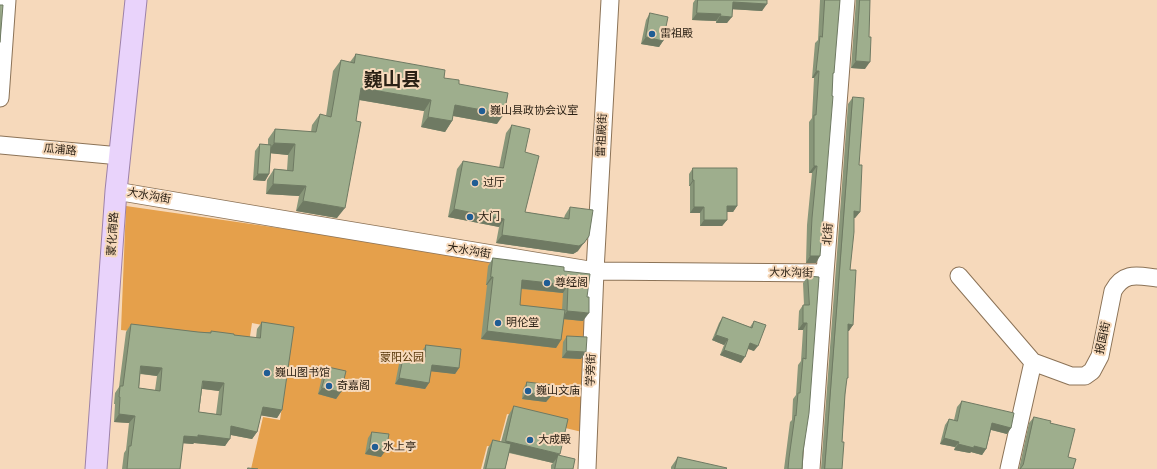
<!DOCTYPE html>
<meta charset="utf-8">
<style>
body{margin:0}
canvas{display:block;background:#f6d9bb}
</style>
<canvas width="1157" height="469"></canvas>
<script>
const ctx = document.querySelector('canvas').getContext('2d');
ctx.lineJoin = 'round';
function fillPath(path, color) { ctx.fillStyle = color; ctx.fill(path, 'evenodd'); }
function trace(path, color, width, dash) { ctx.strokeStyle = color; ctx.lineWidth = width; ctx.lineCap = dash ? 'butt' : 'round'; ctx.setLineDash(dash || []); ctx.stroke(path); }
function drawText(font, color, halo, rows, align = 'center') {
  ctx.font = font + ' "Work Sans","Noto Sans SC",sans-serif'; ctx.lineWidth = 4; ctx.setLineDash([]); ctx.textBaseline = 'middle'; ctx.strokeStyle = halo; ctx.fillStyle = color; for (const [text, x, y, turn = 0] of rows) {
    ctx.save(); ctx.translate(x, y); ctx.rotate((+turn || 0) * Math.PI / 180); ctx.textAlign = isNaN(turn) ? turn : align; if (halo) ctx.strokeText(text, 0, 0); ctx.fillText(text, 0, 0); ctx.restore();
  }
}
const green = new Path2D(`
 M126,206L591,273L582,432L507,414L498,448L487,446L481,469H251L263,417L280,420L293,331L252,323L249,343L121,330Z`);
const minor = new Path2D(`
 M0,98L7,0
 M0,145L120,156
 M116,191L281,219L595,271L825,273
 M959,276L1033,362L1071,376H1085L1092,371L1100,356L1113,291C1124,271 1138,276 1157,278
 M587,469L595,271L610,0
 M811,469L825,273L846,0
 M1009,469L1033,362`);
const major = new Path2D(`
 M96,469L116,191L136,0`);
const wall = new Path2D(`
 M695,0H767L762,11L732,9L727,23H716V21L692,20L693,3Z
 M820,0H840L833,74L816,263H806L807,225L812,173H809V122L812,118L814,78H812L815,43L818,40Z
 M856,0H870L865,69L851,68Z
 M650,13L663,41L659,47L641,44L646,20Z
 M356,54L444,78L459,84L497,124L453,116L452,121L445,132L421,127L424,111L359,100L337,218L296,211L299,196L266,194L267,180L274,169L287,170L288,155L271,153L269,174L265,181L253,180L255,151L260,144L268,145V139L275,129L311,132L312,125L320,114L326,116L333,71L341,60L350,62Z
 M853,97L859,165L860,212L855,218H854L850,270L853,325L848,331L846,381L842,442V469H821L848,104Z
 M512,125L525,152V212L564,218L565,215L570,207L578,251L573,254L496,243L499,227L448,217L457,169L463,161L499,168L506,133Z
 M693,168L736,187L737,206L733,212H727V220L722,226H700V213H690V186H689V174Z
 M493,258L564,271L583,321L564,319L561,340L556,348L481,339L487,285H486L488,266ZM521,289L563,293L562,310L520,305Z
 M808,276L819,277L803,452L802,469H784L790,422L792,420L793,399L796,395L798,365L801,361L803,330H798L799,311L803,305H804L803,283Z
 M723,317L750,327L754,321V351L748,349L741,363L720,355L724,345L712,340L719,323Z
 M262,322L282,410L277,418L261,415L257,432L252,439L231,435L225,446L194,443L193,444L183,443L180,469H122L124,453L126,450L129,423L114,422L115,404H114L115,393L119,387L126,332L131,324L198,332H211V331L234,335L256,338L257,329ZM140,374L157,376L155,390L139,388ZM202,389L219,391L216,414L199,412Z
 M567,336L581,359L562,358L563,342Z
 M426,345L459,368L455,374L431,371L429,383L425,389L395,384L400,359L404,353L421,356L422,351Z
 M328,367L341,392L336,399L318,394L323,373Z
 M527,382L551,396L546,402L522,399L523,389Z
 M962,401L1011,428L1007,434L991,430L986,449L982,455L971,452L970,453L954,450L955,447L940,444L945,425L949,419L954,420L957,407Z
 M514,406L558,456L573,469H551V465L553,463L509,453L505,469H483L488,448L493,440L501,442L508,416Z
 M1034,417L1050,423L1073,469H1019L1029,423Z
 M372,432L381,457L365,454L368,438Z
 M678,457L726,469H671V467Z`);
const shadedWall = new Path2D(`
 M733,2L767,4L762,11L728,9Z
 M697,13L721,14L716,21L692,20Z
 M720,16L732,17L727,23H716Z
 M646,37L663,41L659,47L641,44Z
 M856,61L870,62L865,69L851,68Z
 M816,71H819L814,78H812Z
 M361,88L431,100L424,111L354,99Z
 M455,105L504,114L497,124L448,115Z
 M428,117L452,121L445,132L421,127Z
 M274,143L295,144L288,155L267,153Z
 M814,166H817L812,173H809Z
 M258,174H269L265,181L253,180Z
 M693,180H694L690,186H689Z
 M273,184L306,186L299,196L266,194Z
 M303,201L345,208L337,218L296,211Z
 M727,206H737L733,212H722Z
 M694,207H704L700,213H690Z
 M454,209L504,219L499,227L448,217Z
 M854,211L860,212L855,218H850Z
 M704,220H727L722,226H700Z
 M502,235L589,236L578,251L573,254L496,243Z
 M810,256H820L816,263H806Z
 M491,277H493L487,285H486Z
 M522,280L568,285L563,293L517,288Z
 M567,311L589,313L583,321L562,319Z
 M803,323H807L803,330H798Z
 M848,324L853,325L849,331H843Z
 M487,331L561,340L556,348L481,339Z
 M716,335L728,339L724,345L712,340Z
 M750,343L758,346L754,351L746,348Z
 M724,350L745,357L741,363L720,355Z
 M567,351L586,352L581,359L562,358Z
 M432,365L459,368L455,374L428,371Z
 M141,366L162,368L157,376L136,373Z
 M399,378L429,383L425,389L395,384Z
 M203,381L224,383L219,391L197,388Z
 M322,388L341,392L336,399L318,394Z
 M526,393L551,396L546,402L522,399Z
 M263,407L282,410L277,418L258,415Z
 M119,414L135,416L129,423L114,422Z
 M992,423L1011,428L1007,434L988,429Z
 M231,426L257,432L252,439L226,434Z
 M198,435L230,439L225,446L194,443L193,444L179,443L184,436Z
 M944,438L959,442L955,447L940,444Z
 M506,441L560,454L553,463L499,450Z
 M958,444L974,446L986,449L982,455L971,452L970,453L954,450Z
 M370,447L386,450L381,457L365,454Z`);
const building = new Path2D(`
 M698,0H767V4L733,2L732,17L720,16L721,14L697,13Z
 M825,0H840L836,48L834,73H833L832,96H833L820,256H810L812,218L817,166H814V115H816L819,71H816L820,36L822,37Z
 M860,0H870L869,37H871L870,62L856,61Z
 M0,5H3L0,42Z
 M650,13L668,17L663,41L646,37Z
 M356,54L445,70L444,78L459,80V84L508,93L504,114L455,105L452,121L428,117L431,100L361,88L356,121L361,122L345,208L303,201L306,186L273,184L274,169L293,171L295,144L274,143L275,129L316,132L320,114L331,117L341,60L354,63Z
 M853,97L864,98L859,165H862L860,212L854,211V232L850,270H856L853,325L848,324V378H847L845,394L842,442H844L842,469H825Z
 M512,125L530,129L525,152L539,156L525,212L569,219L570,207L593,210L589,236L584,243L579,246L502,235L504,219L454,209L463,161L503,168Z
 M260,144L271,145L269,174H258Z
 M693,168H737V206H727V220H704V207H694V180H693Z
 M493,258L564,267V271L590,274L587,297H589V313L567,311L568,285L522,280L520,305L565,310L561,340L487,331L493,277H491Z
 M808,276L819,277L809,413L803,452L802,469H788L789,458L795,415L796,416L798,393H800L803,358L806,359L807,323H803V305H809Z
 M723,317L752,328L754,321L766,325L758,346L750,343L745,357L724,350L728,339L716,335Z
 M262,322L294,327L282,410L263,407L257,432L231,426L230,439L198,435V437L184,436L180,469H127L129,446H131L135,416L119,414L120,397H119L120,386H123L131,324L198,332L211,333V331L234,334V335L260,338ZM141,366L162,368L160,391L139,388ZM203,381L224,383L221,415L199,412Z
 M567,336L587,337L586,352L567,351Z
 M426,345L461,349L459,368L432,365L429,383L399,378L404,353L425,357Z
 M328,367L346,371L341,392L322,388Z
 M527,382L552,385L551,396L526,393Z
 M962,401L1014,413L1011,428L992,423L986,449L974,446V448L958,444L959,442L944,438L949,419L957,421Z
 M514,406L568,419L560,454L506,441Z
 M1034,417L1051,421L1050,423L1075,429L1068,457L1076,459L1073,469H1020L1023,465Z
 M372,432L389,434L386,450L370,447Z
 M493,440L511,444L505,469H486Z
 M558,455L575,459L573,469H555Z
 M678,457L727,468L726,469H675Z
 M248,468L258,469H248Z`);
const markers = [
 [652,34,4,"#205d94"],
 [482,111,4,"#205d94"],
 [475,183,4,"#205d94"],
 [470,217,4,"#205d94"],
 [547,283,4,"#205d94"],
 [498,323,4,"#205d94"],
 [267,373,4,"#205d94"],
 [329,386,4,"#205d94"],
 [528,391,4,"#205d94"],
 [530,440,4,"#205d94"],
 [375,447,4,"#205d94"]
];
const poiNames = [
 ["雷祖殿",660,34],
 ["巍山县政协会议室",490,111],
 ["过厅",483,183],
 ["大门",478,217],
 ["尊经阁",555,283],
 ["明伦堂",506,323],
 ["巍山图书馆",275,373],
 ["奇嘉阁",337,386],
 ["巍山文庙",536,391],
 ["大成殿",538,440],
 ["水上亭",383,447]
];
const streetNames = [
 ["雷祖殿街",602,135,-87],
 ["瓜浦路",60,150,5],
 ["大水沟街",149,196,10],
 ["蒙化南路",113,234,-86],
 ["北街",828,234,-86],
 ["大水沟街",469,251,9],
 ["大水沟街",791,273,1],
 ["报国街",1103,338,-78],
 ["学旁街",591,370,-88]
];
const parkNames = [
 ["蒙阳公园",402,358]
];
const townNames = [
 ["巍山县",392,80]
];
fillPath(green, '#e5a04b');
trace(minor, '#8c7357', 19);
trace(major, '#9d82a9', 23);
trace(minor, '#fff', 17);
trace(major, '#e9d3fb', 21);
fillPath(wall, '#889679');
fillPath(shadedWall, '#6f7a63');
fillPath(building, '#9eae8d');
trace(building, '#6f7a63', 1);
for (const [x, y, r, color] of markers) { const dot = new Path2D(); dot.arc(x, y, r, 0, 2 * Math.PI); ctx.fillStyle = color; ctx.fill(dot); trace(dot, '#f6d9bb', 1.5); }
drawText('11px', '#2b2115', '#f6d9bb', poiNames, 'left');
drawText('11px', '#2b2115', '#f6d9bb', streetNames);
drawText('11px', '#553508', '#f6d9bb', parkNames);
drawText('bold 19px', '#2b2115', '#f6d9bb', townNames);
</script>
